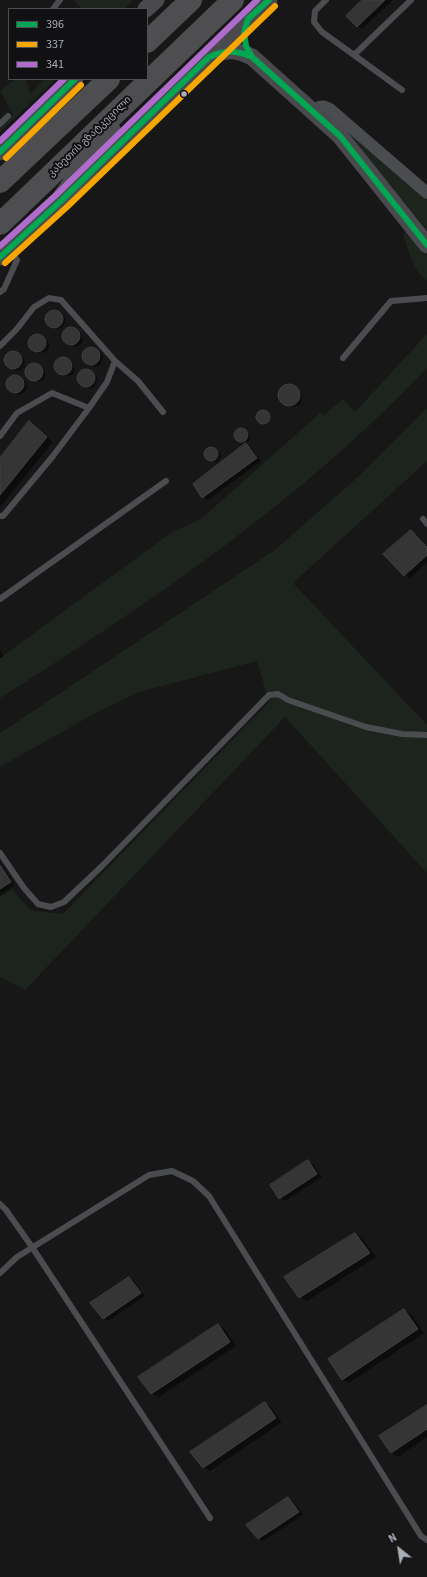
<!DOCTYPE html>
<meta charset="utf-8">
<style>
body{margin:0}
#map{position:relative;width:427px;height:1577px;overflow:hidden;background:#171717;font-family:"Source Sans 3",sans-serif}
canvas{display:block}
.legend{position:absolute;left:8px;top:8px;width:140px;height:72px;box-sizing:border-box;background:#111113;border:1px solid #4d4f55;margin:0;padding:5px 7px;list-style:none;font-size:12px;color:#a8adb8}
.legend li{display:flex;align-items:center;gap:8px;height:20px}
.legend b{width:20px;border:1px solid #4d4f55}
.north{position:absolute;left:379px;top:1529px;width:40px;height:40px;-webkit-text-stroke:3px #111113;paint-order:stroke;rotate:330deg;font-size:11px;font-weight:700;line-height:16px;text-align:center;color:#a8adb8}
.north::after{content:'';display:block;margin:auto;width:14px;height:18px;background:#a8adb8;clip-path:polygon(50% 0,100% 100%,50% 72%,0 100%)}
</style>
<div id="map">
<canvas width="427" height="1577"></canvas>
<ul class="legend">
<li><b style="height:5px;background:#00a651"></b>396</li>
<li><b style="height:5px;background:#f7a600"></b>337</li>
<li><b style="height:5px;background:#b06ccc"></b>341</li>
</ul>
<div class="north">N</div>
</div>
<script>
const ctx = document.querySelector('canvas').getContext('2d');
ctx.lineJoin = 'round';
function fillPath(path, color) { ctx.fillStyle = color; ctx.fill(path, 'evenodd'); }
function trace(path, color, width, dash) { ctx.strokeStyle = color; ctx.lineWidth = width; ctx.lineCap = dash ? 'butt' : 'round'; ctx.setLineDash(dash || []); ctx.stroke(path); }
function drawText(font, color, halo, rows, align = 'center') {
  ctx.font = font + ' "Source Sans 3","Noto Sans Georgian",sans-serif'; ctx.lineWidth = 4; ctx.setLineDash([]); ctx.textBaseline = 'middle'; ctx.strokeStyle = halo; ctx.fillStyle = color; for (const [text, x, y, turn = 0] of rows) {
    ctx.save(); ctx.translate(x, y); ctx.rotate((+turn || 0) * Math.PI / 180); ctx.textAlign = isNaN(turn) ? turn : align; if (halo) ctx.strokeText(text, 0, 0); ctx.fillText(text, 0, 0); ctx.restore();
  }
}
const green = new Path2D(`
 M74,0H133L124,9H82Z
 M16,79H26L30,94L44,79H56L0,132V126L13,114L0,91Z
 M333,116L427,197V230L354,143Z
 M406,232L427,256V280C414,274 408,247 403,235Z
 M427,334V368C303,499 152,602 0,698V658L172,532L201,519L321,412L324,415L343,399L355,412Z
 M427,408V461L293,583L427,725V873L285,717L25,990L0,977V897L12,889L30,910L63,914L269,702L257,661L139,692L92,715L0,767V733L276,549L360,475Z`);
const shadow = new Path2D(`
 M364,0H393L362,29L357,26Z
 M53,311L64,316L66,321L62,328L55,329L47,324L46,318L48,314Z
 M73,328L81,333L83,341L80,345L75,346L64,340L63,335L68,329Z
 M39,335L49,343V348L46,352L38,353L30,348L29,342L34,336Z
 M93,348L101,353L103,358L100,365L95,367L84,360L83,355L85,350Z
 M12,352L23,357L25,362L22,369L17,371L8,367L5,359L7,354Z
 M65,358L73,363L75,371L72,375L67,376L56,370L55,365L60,359Z
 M30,364H36L44,369L46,374L43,381L38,382L27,376L26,371Z
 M87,370L96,375L98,380L94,387L89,388L80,384L78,379L80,372Z
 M12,377H17L26,381L27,389L24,393L19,395L8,388L7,384Z
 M285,385L294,386L302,394L301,404L295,407L287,406L279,399L280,390Z
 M258 417a6 6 0 1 1 12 0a6 6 0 1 1-12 0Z
 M30,423L36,427L53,442L0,507V459Z
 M240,429L248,432L250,436L249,441L246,443L237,439L235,436L237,431Z
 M246,444L251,447L261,461L208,500L203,497L194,484Z
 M211,448L220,453L221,457L219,461L216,462L206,458L205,455L207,449Z
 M411,531L416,534L427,546V562L410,578L405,575Z
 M0,650L4,656L0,658Z
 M0,862L15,885L0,895Z
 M308,1161L313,1164L322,1177L285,1201L280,1198L271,1186Z
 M355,1234L362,1238L376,1257L307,1301L300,1297Z
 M129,1278L134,1281L145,1296L108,1321L103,1318Z
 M404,1310L411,1314L424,1333L349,1383L342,1380Z
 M218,1325L225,1329L236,1346L159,1397L152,1393Z
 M265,1403L271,1407L282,1422L210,1471L203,1467Z
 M427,1406V1437L398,1457L392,1453L380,1436Z
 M288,1498L293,1501L303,1515L263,1541L258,1538Z`);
const building = new Path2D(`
 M362,0H385L357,27L346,16Z
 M45 319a9 9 0 1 1 18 0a9 9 0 1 1-18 0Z
 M62 336a9 9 0 1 1 18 0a9 9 0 1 1-18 0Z
 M28 343a9 9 0 1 1 18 0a9 9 0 1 1-18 0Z
 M82 356a9 9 0 1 1 18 0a9 9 0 1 1-18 0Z
 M4 360a9 9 0 1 1 18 0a9 9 0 1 1-18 0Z
 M54 366a9 9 0 1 1 18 0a9 9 0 1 1-18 0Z
 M25 372a9 9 0 1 1 18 0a9 9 0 1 1-18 0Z
 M77 378a9 9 0 1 1 18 0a9 9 0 1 1-18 0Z
 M6 384a9 9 0 1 1 18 0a9 9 0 1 1-18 0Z
 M278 395a11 11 0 1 1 22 0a11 11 0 1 1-22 0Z
 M256 417a7 7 0 1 1 14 0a7 7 0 1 1-14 0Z
 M29,421L47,437L0,495V458Z
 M234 435a7 7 0 1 1 14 0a7 7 0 1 1-14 0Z
 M246,443L257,458L202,498L193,484Z
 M204 454a7 7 0 1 1 14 0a7 7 0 1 1-14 0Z
 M411,530L427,547V555L404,576L383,554Z
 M0,865L11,882L0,889Z
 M308,1160L317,1174L279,1199L270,1185Z
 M355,1233L370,1253L299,1298L284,1277Z
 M129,1277L141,1293L103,1319L90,1303Z
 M404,1309L418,1329L342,1380L328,1359Z
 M218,1324L230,1342L151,1394L138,1377Z
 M265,1402L276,1418L203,1468L190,1452Z
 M427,1405V1429L391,1453L379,1436Z
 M288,1497L299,1512L258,1539L246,1525Z`);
const lane = new Path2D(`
 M326,0L315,11L314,22L322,32L354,55
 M53,9L60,0
 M402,90L354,55L411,0
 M0,124L8,116
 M0,292L4,289L17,260L10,251
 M0,346L16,330L34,307L49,298L61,300L115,361L138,381L163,412
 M343,358L391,301L427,298
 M0,436L17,413L52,393L89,408
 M0,516H3L53,456L89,408L107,382L115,361
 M423,519L427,524
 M0,599L166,481
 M0,853L24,888L38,904L51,907L64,902L102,866L269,695L278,694L288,700L366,727L402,734L427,735
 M0,1204L6,1210L32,1247L210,1518
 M0,1273L17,1257L149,1175L172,1171L193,1181L209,1196L421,1536L427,1540`);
const street = new Path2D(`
 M312,110C319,106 324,105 331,110L427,193`);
const secondary = new Path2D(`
 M146,9L156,0
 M213,56C227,48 237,50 252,57L340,136L427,245
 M0,152L75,79
 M88,175L269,0
 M0,257L70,192`);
const highway = new Path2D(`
 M147,42L191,0
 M0,182L109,79
 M62,200L110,131
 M0,224L233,0`);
const bus1 = new Path2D(`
 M269,0L248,19L244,33L246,46L252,57L271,74
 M0,152L75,79
 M0,257L62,200L209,57C225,50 236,50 252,57L340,136L427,245`);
const bus2 = new Path2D(`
 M6,158L81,85
 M5,263L68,206L275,6`);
const bus3 = new Path2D(`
 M0,141L64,79
 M0,246L57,194L257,0`);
const markers = [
 [184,94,3.5,"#a8adb8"]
];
const streetNames = [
 ["კახეთის გზატკეცილი",90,137,-44]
];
fillPath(green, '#1d241e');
fillPath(shadow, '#0007');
fillPath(building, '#353536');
trace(building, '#3f4043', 1);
trace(lane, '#4b4c50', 6);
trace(street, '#4b4c50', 12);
trace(secondary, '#4a4a4e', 17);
trace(highway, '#4e4e51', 22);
trace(bus1, '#00a651', 6);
trace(bus2, '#f7a600', 6);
trace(bus3, '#b06ccc', 6);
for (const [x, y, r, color] of markers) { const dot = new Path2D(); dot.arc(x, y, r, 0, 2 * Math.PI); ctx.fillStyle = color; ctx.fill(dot); trace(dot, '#111113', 1.5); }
drawText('10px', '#a8adb8', '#111113', streetNames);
</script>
